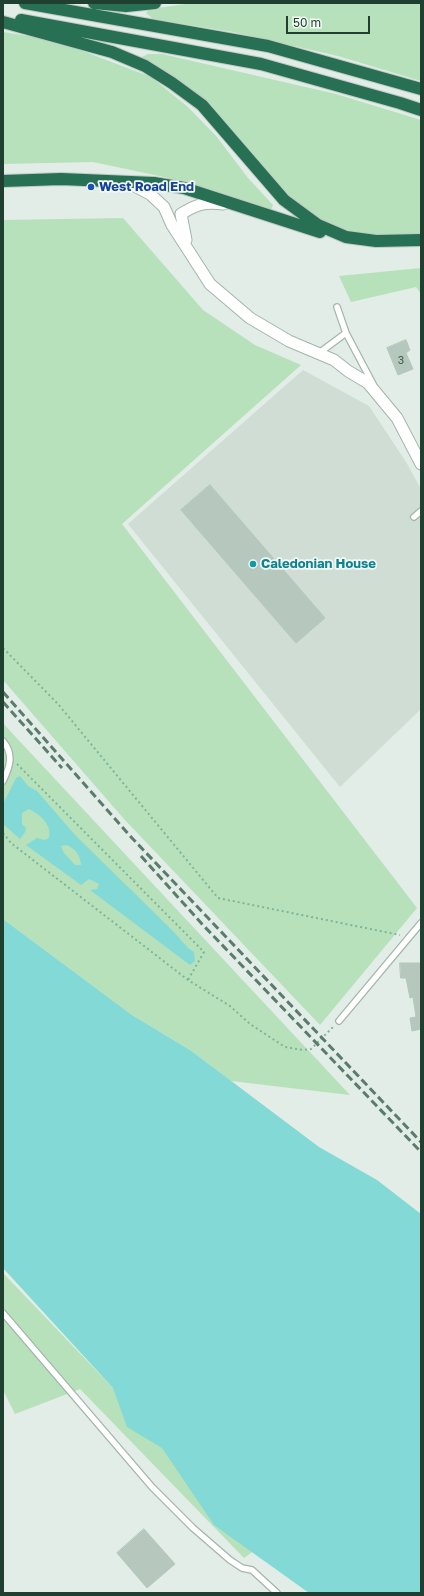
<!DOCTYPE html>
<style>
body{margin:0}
#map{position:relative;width:424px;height:1596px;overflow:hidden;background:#e1ede6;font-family:"Golos Text",sans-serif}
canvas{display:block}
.frame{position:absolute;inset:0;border:4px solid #1f4031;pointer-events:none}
.scale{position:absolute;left:286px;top:16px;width:84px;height:18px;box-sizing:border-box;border:2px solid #1f4031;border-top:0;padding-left:5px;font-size:12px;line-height:14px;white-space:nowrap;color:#1f4031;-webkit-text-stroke:3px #f2f9f4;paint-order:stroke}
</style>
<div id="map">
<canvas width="424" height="1596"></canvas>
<div class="frame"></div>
<div class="scale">50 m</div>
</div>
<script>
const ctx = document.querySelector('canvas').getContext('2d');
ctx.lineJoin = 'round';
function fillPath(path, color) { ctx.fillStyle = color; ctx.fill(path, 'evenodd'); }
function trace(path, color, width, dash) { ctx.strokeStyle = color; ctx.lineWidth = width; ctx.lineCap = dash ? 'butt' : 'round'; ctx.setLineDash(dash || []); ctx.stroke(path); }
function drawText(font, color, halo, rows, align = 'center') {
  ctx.font = font + ' "Golos Text",sans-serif'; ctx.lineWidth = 3.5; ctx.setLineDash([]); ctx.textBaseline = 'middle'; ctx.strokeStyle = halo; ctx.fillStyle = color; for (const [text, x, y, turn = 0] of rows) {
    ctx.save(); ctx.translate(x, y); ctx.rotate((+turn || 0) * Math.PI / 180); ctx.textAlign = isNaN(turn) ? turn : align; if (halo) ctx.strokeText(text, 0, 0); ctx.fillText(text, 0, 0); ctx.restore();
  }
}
const built = new Path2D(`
 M303,370L369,406L406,462L421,489V709L340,787L128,524Z`);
const green = new Path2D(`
 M193,3H421V81L338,56L233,32L153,19L146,13L150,9Z
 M3,32L54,40L151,77L188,107L217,137L248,178L273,205L271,210L266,212L164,177L93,162L3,164Z
 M148,54H162L336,94L421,120V234L377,239L350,234L320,223L286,198L156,66L140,58Z
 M123,218L203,310L255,345L301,365L122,524L417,908L320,1025L124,819L3,680V220Z
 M421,268V294L416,287L351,302L339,276Z
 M3,723L12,733L350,1095L231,1081L190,1050L132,1015L3,919Z
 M3,1273L113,1388L266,1542L244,1558L80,1389L15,1414L3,1390Z`);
const water = new Path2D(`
 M20,776L28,786L37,791L75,835L173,931L188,948L194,952L195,961L190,965L90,890L97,889L99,884L89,879L81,885L26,845L37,838L45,840L49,838C52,824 40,815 29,809L22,813V824L26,828L25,832L20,839L3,824V804L16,778ZM66,845C75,848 80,855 81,865H75L64,853L61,846Z
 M3,919L132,1015L190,1050L319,1147L377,1180L421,1214V1593H309L214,1525L162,1448L127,1427L113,1388L3,1268Z`);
const building = new Path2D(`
 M406,340L410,350L406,353L413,369L398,375L387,348Z
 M210,485L325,618L296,643L181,510Z
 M400,963H421V1029L412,1031L410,1018L416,1017L413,997L410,998L406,978H401Z
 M144,1529L175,1564L147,1588L117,1553Z`);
const path = new Path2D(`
 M3,648L58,704L218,898L400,935
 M17,764L204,952L188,980
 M3,833L11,843L188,980L230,1006L250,1024L285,1047L303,1050L311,1049L333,1027`);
const lane = new Path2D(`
 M337,307L346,333L373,384
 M319,353L346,333
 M414,517L421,511
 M3,741C14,754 10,767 3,781
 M339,1021L421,923
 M3,1313L152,1487L193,1528L230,1560L242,1568L252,1570L277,1593`);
const street = new Path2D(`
 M127,182L150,194L164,207L172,225L210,284L250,318L289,341L334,360L348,371L368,383L397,418L421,464
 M186,240L181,214C197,204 204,202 223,204`);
const highway = new Path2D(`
 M25,3L268,46L421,89
 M94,3L126,6L155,3
 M21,20L261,64L400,103L421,110
 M3,22L112,52L145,66L172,83L202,105L284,200L318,225L346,237L376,241L421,240
 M3,181L61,179L154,183L184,188L320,232`);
const rail = new Path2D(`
 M3,692L132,838L421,1142
 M3,702L62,768
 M141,856L202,924L421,1152`);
const markers = [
 [91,187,4,"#1a4fb4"],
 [253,564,4,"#0f9aa8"]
];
const numberNames = [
 ["3",401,361]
];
const transitNames = [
 ["West Road End",99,187]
];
const cultureNames = [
 ["Caledonian House",261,564]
];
fillPath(built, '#cfddd4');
fillPath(green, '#b7e1bb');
fillPath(water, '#83d9d6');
fillPath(building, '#b6c8be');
trace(building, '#b3c8bb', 1);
trace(lane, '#a3b6ac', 8);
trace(street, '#a3b6ac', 13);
trace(highway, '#c0cac5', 14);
trace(path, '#7eb499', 2, [2, 3]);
trace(lane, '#fff', 5.5);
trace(street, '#fff', 11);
trace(highway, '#287054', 12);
trace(rail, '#5a7c6c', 3, [8, 4]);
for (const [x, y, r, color] of markers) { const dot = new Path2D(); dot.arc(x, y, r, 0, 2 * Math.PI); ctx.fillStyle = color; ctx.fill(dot); trace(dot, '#f2f9f4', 1.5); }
drawText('11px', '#456254', null, numberNames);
drawText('bold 13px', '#164399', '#f2f9f4', transitNames, 'left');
drawText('bold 13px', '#0d838f', '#f2f9f4', cultureNames, 'left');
</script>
